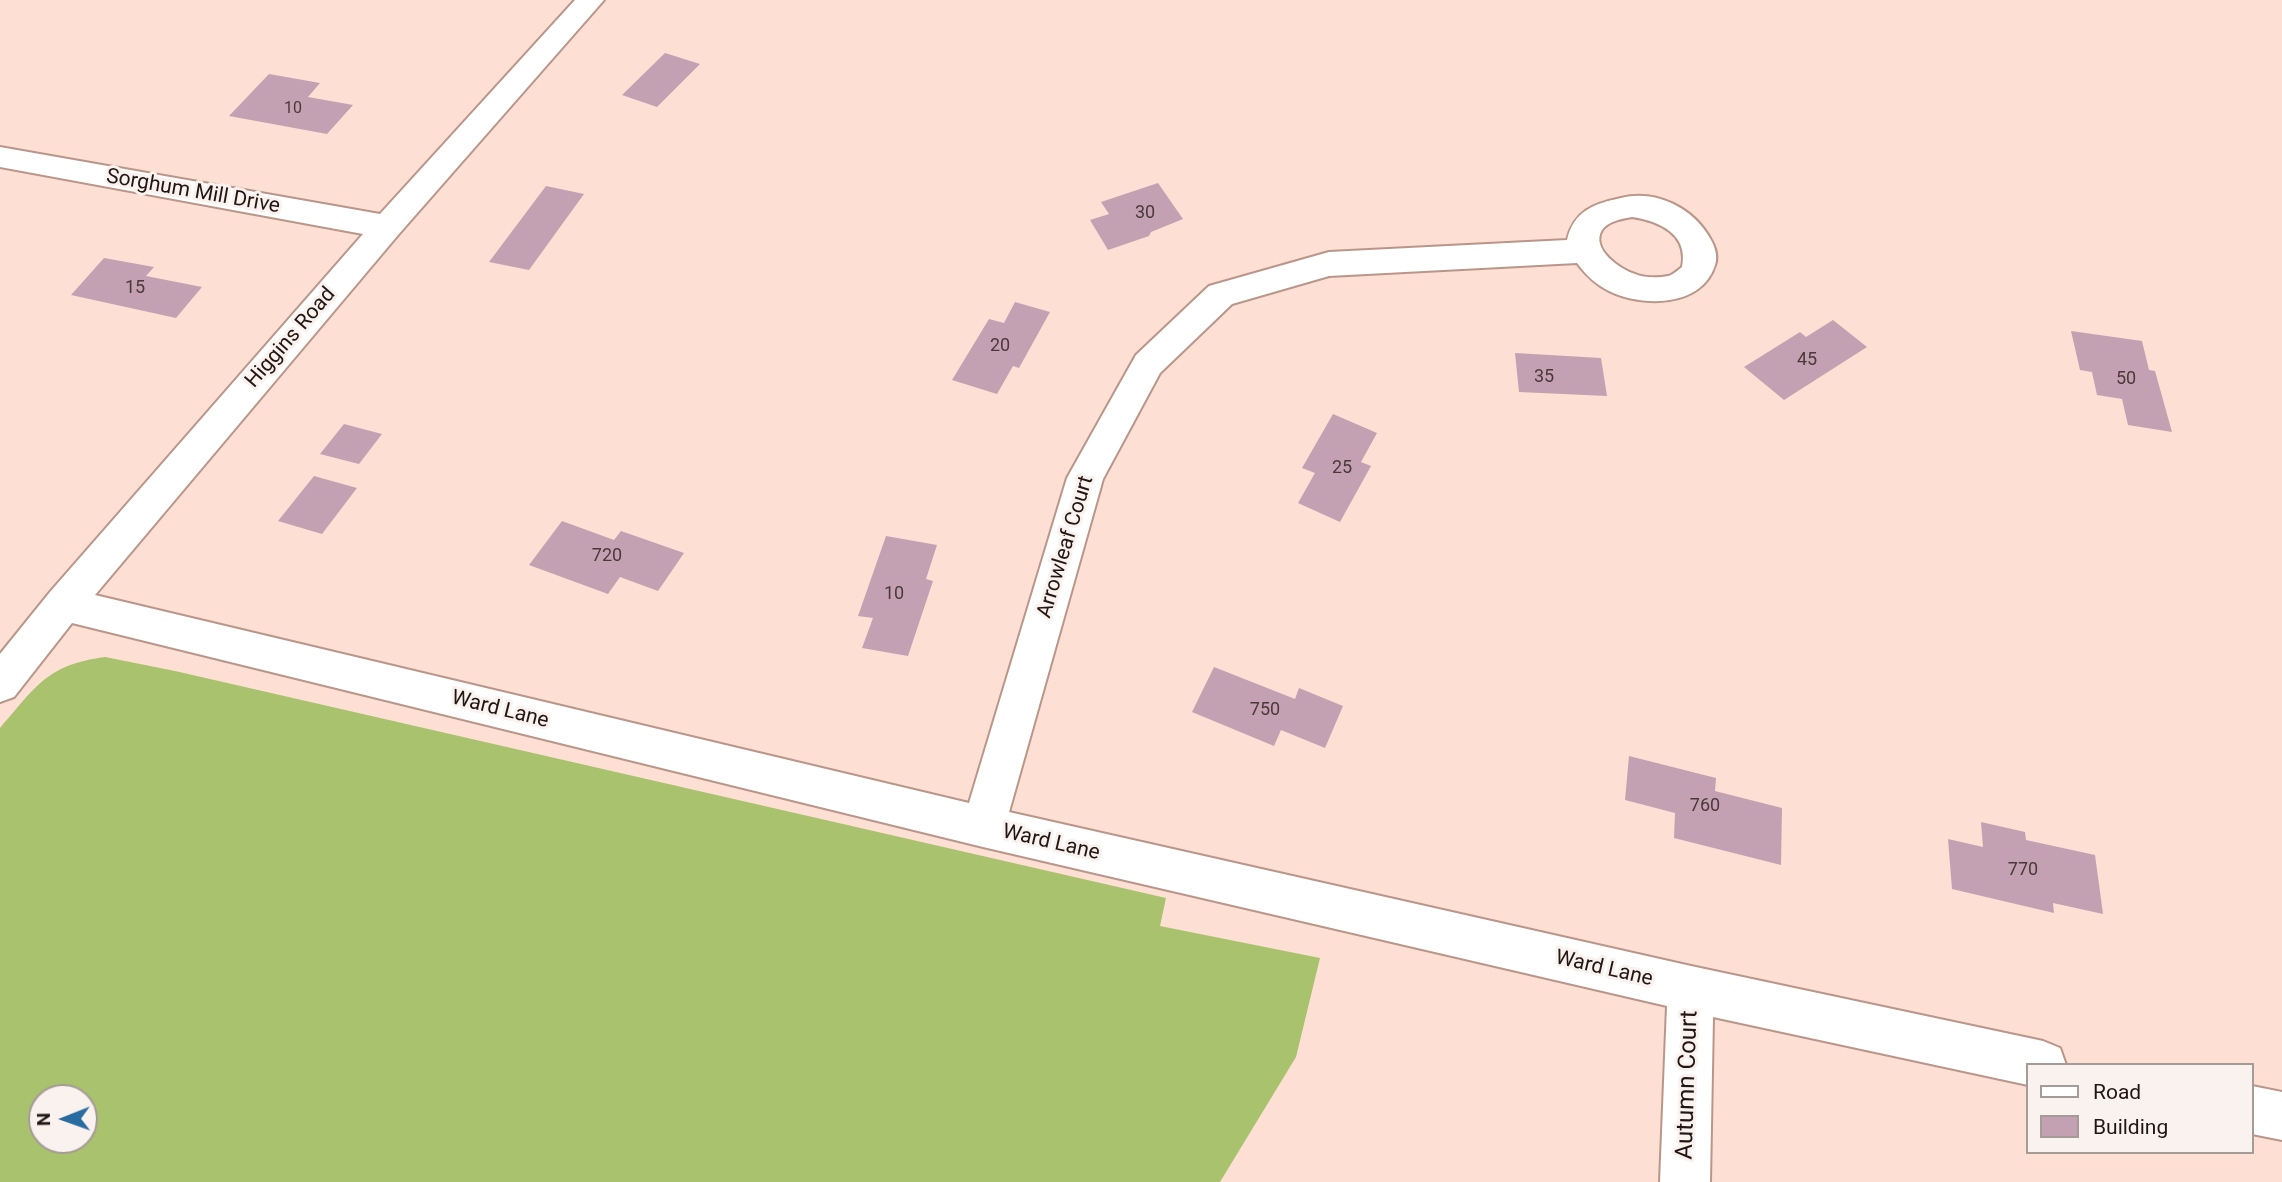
<!DOCTYPE html>
<style>
body{margin:0}
#map{position:relative;width:2282px;height:1182px;overflow:hidden;background:#fddfd4;font-family:Roboto,sans-serif}
canvas{display:block}
.legend{position:absolute;left:2026px;top:1063px;width:228px;height:91px;box-sizing:border-box;background:#faf2ef;border:2px solid #a49a96;margin:0;padding:9px 12px;list-style:none;font-size:21px;color:#231611}
.legend li{display:flex;align-items:center;gap:14px;height:35px}
.legend b{width:35px;border:2px solid #a49a96}
.north{position:absolute;left:28px;top:1084px;width:70px;height:70px;box-sizing:border-box;background:#faf2ef;border:2px solid #a49a96;border-radius:50%;rotate:269deg;font-size:19px;font-weight:700;line-height:28px;text-align:center;color:#231611}
.north::after{content:'';display:block;margin:auto;width:24px;height:32px;background:#296ca1;clip-path:polygon(50% 0,100% 100%,50% 72%,0 100%)}
</style>
<div id="map">
<canvas width="2282" height="1182"></canvas>
<ul class="legend">
<li><b style="height:9px;background:#fff"></b>Road</li>
<li><b style="height:19px;background:#c4a1b2"></b>Building</li>
</ul>
<div class="north">N</div>
</div>
<script>
const ctx = document.querySelector('canvas').getContext('2d');
ctx.lineJoin = 'round';
function fillPath(path, color) { ctx.fillStyle = color; ctx.fill(path, 'evenodd'); }
function trace(path, color, width, dash) { ctx.strokeStyle = color; ctx.lineWidth = width; ctx.lineCap = dash ? 'butt' : 'round'; ctx.setLineDash(dash || []); ctx.stroke(path); }
function drawText(font, color, halo, rows, align = 'center') {
  ctx.font = font + ' Roboto,sans-serif'; ctx.lineWidth = 6; ctx.setLineDash([]); ctx.textBaseline = 'middle'; ctx.strokeStyle = halo; ctx.fillStyle = color; for (const [text, x, y, turn = 0] of rows) {
    ctx.save(); ctx.translate(x, y); ctx.rotate((+turn || 0) * Math.PI / 180); ctx.textAlign = isNaN(turn) ? turn : align; if (halo) ctx.strokeText(text, 0, 0); ctx.fillText(text, 0, 0); ctx.restore();
  }
}
const forest = new Path2D(`
 M105,657L175,671L1166,898L1160,926L1320,958L1296,1057L1220,1182H0V728C37,686 46,665 105,657ZM42,1098H84V1140H42Z`);
const building = new Path2D(`
 M665,53L700,64L657,107L622,95Z
 M269,74L320,83L308,97L353,105L327,134L229,116Z
 M1158,183L1183,219L1151,232L1149,236L1108,250L1090,220L1109,214L1101,202Z
 M546,186L584,194L529,270L489,262Z
 M104,258L154,267L146,276L202,287L176,318L71,295Z
 M1015,302L1050,312L1019,368L1013,366L997,394L952,380L989,319L1004,323Z
 M1833,320L1867,347L1784,400L1744,367L1800,332L1806,337Z
 M2071,331L2142,341L2149,370L2155,371L2172,432L2128,425L2122,399L2097,395L2092,372L2080,370Z
 M1515,353L1601,358L1607,396L1519,392Z
 M1333,414L1377,433L1361,462L1371,466L1340,522L1298,503L1315,473L1302,468Z
 M344,424L382,434L359,464L320,454Z
 M314,476L357,488L322,534L278,521Z
 M562,521L614,540L621,531L684,553L658,591L620,577L608,594L529,565Z
 M886,536L937,545L926,579L933,581L908,656L862,648L873,618L858,616Z
 M1214,667L1295,699L1299,688L1343,706L1325,748L1281,730L1274,746L1192,712Z
 M1629,756L1716,778L1715,791L1782,808L1781,865L1674,838L1675,813L1625,800Z
 M1981,822L2025,832L2026,840L2095,855L2103,914L2053,903L2054,913L1952,889L1948,839L1983,847Z`);
const minor = new Path2D(`
 M575,0H604L398,235L95,595L969,803L1067,478L1136,355L1209,286L1329,252L1567,240C1574,211 1593,204 1621,198C1656,189 1694,208 1711,240C1715,247 1718,257 1715,265C1702,308 1641,307 1609,291C1595,284 1586,275 1577,263L1329,276L1232,304L1160,373L1103,479L1009,812L1691,966L2043,1041L2060,1048L2066,1065H2028V1085L1713,1017L1710,1182H1660L1667,1006L983,847L72,623L14,697L0,702V654L50,592L363,234L0,167V147L380,214ZM1632,217C1659,221 1689,234 1682,267C1678,270 1673,275 1668,276C1658,278 1644,278 1635,274C1621,270 1590,249 1602,230C1608,221 1622,219 1632,217Z
 M2252,1086L2282,1092V1140L2252,1134Z`);
const farNumbernames = [
 ["10",293,109]
];
const numberNames = [
 ["30",1145,213],
 ["15",135,288],
 ["20",1000,346],
 ["45",1807,360],
 ["35",1544,377],
 ["50",2126,379],
 ["25",1342,468],
 ["720",607,556],
 ["10",894,594],
 ["750",1265,710],
 ["760",1705,806],
 ["770",2023,870]
];
const streetNames = [
 ["Sorghum Mill Drive",193,192,10],
 ["Higgins Road",291,338,-49],
 ["Arrowleaf Court",1066,547,-73],
 ["Ward Lane",500,710,14],
 ["Ward Lane",1051,843,13],
 ["Ward Lane",1604,969,13]
];
const nearStreetnames = [
 ["Autumn Court",1688,1085,-88]
];
fillPath(forest, '#a8c26d');
fillPath(building, '#c4a1b2');
trace(minor, '#b99689', 4);
fillPath(minor, '#fff');
drawText('16px', '#4b3939', null, farNumbernames);
drawText('18px', '#4b3939', null, numberNames);
drawText('21px', '#231611', '#faf2ef', streetNames);
drawText('24px', '#231611', '#faf2ef', nearStreetnames);
</script>
